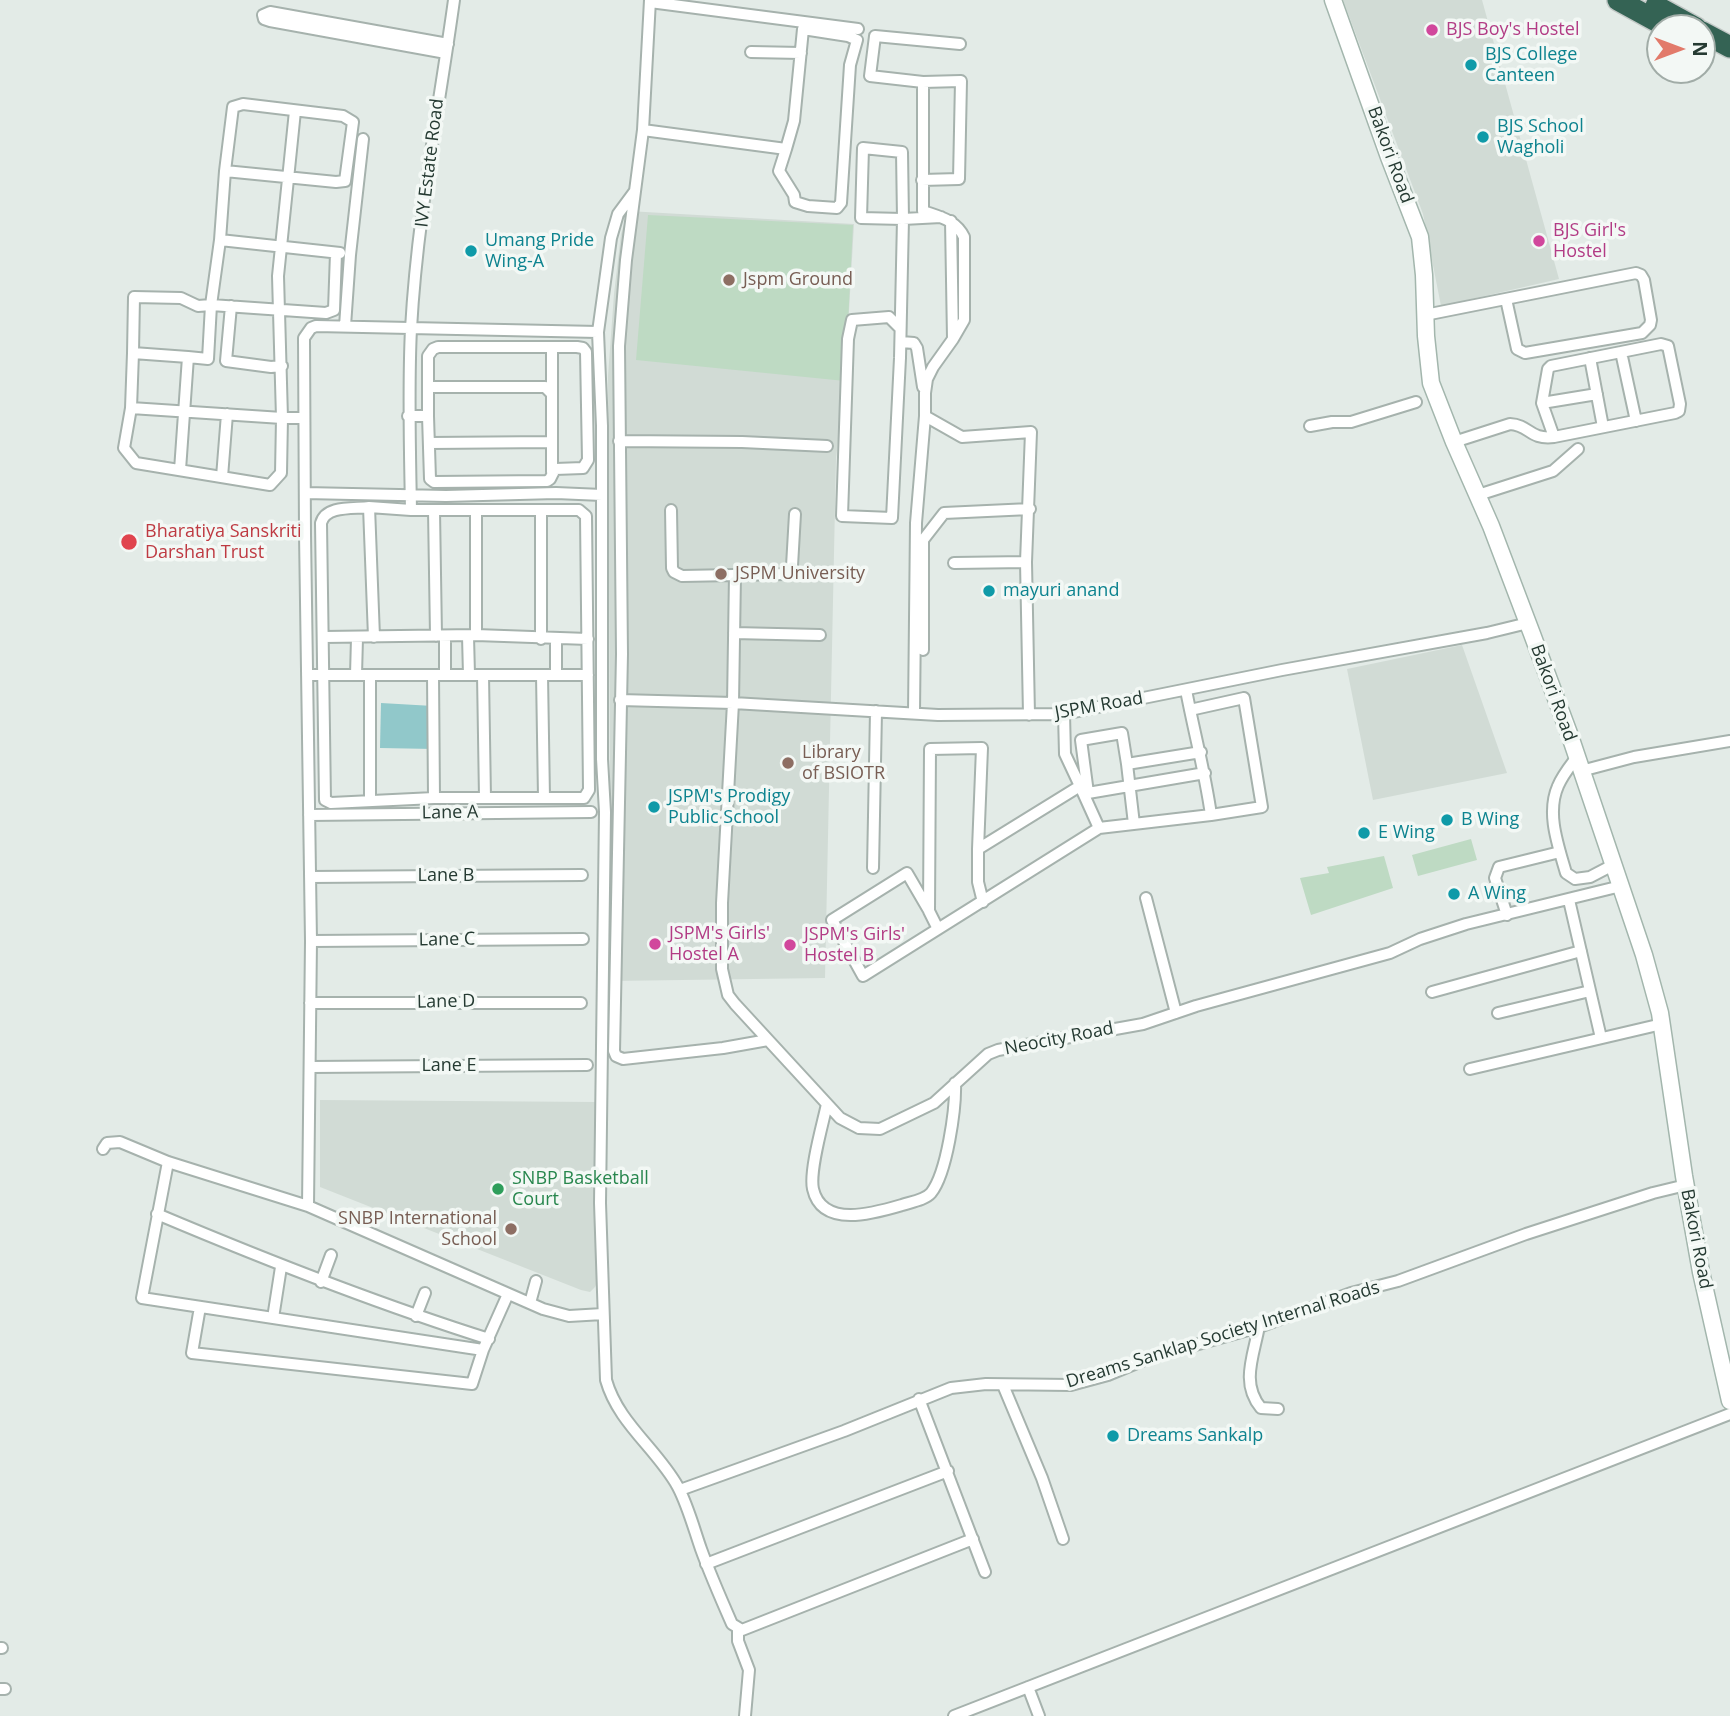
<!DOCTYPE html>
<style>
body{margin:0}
#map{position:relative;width:1730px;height:1716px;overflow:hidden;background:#e3ebe7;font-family:"Open Sans",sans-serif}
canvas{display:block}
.north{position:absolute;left:1646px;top:14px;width:70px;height:70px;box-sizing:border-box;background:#f3f8f5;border:2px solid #a1aca7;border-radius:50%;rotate:90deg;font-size:19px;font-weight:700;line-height:28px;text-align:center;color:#253a32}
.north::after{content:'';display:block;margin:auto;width:24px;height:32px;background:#e27a6a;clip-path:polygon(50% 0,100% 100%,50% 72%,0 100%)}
</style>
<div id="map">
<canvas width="1730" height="1716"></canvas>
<div class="north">N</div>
</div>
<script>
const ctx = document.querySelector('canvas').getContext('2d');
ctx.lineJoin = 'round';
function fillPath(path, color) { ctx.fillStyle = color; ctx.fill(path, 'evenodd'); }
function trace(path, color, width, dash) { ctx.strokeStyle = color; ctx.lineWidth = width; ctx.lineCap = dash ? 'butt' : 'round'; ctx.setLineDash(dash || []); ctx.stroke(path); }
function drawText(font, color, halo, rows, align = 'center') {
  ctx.font = font + ' "Open Sans",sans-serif'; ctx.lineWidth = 7; ctx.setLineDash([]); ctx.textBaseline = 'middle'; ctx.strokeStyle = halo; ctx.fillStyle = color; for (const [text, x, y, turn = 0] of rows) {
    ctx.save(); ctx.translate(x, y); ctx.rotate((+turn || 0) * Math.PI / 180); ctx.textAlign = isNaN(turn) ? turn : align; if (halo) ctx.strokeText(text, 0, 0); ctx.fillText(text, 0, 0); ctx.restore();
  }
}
const built = new Path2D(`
 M1343,0H1482L1559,279L1441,306L1423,214Z
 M628,211L854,224L845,381L836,459L825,978L611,981L608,376L614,294L621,234Z
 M1462,645L1507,773L1373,800L1347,669Z
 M320,1100L595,1102L597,1283L595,1287L590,1292L581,1290L320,1187Z`);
const green = new Path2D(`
 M648,215L853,225L845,381L636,360Z
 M1471,839L1477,860L1418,876L1412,855Z
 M1384,856L1393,888L1311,915L1300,878L1329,873L1327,867Z`);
const water = new Path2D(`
 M381,703L433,706L434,749L380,748Z`);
const street = new Path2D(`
 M650,0L643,130L626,260L619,346L622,654L614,1051L616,1056L623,1059L723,1048L768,1040
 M650,2L858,29
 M751,52L801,53
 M446,53L270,21L264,19L263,15L270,12L448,44
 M295,111L278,276L282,418L281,473L270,485L136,463L124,448L131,408L282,418H304
 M643,130L786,149L779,171L794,195L795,202L808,206L837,208L841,203L850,65L857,40L848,36L803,29L794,121L786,149
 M225,171L233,107L243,104L343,116L353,122L345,181L336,182L225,171L220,240L211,305L326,313L334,310L336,253
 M922,180L959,179L961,81L923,82
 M635,191L618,214L611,238L598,332L602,426V759L605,812L600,1203L606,1380C618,1423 657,1449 678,1487C688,1506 694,1529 701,1549C710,1574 721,1599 732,1624L742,1630L973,1539
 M220,240L340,253
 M231,306L226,361L271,367L282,366
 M1425,315L1636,273L1641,275L1644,280L1651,320L1650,325L1642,333L1525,353L1517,349L1506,299
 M345,326L350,255L363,139
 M900,328L889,317L852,320L848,339L842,516L892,518L900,358L903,219L861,218L863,148L902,152L903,219L941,217
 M953,339L964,320V237C956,220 940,217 923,211V82L870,76L875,36L960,44
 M901,342L914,343L917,348L923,387
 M552,347V394
 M1621,352L1636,421
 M1590,358L1603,427
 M428,387H545L552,394V472
 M1542,403L1597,394
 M131,408L133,353
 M408,416H428V356L433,349L438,347H577L583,348L586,352L588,460L583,468L555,469L550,479L547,481L434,482L430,479L428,416
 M925,416L962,437L1031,432L1026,562L1029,715
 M1310,426L1332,422H1351L1416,402
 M619,441L742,442L827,446
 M1454,442L1510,424C1530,425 1529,440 1554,437L1675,413L1679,411L1680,404L1668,346L1661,344L1551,366L1548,369L1542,403L1554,437
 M429,443L552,442
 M180,470L188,357L133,353L134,297L181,298L198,306L211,305L208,359L188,357
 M222,477L227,414
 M305,493L446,496L556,493L602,495
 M1478,495L1553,471L1578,449
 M369,507L411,510H579L586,516L589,790L584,798H434L331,803L325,800L321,523C326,505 354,509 369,507Z
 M369,507L374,637
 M411,510C410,450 408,389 411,329C417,218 439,109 454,0
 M434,510L436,636
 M541,510V639
 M671,510L672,568L674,572L682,576L785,574L792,566L795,514
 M476,511V635L588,639
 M954,563L1026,562
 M735,575L733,703L722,903V969L728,995L735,1004L840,1118L859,1128L880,1129L934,1103L988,1054L998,1050L1143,1024L1196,1006L1390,953L1420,939L1466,924L1621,886
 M734,633L820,635
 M445,636V675
 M468,636L469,675
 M324,637L476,635
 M556,639V675
 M923,650V540L944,513L1030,509
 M307,675H588
 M356,675L357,638
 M370,675V801
 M433,675L434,798
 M483,675L485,798
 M542,675L544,798
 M1186,690C1194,732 1205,772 1211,815L1262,807L1244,698L1190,710
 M620,700L733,703L938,715L1064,714L1282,670L1487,633L1528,623
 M914,713L916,523L925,416V393L927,379L933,367L953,339L951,221
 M1576,758C1570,766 1562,776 1558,786C1546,813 1558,845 1566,873L1575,879L1590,877L1613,865
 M1127,764L1122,733L1081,740L1088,793L1205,773
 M1581,771L1634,757L1730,741
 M309,815L591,812
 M1134,824L1127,764L1201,752
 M1099,828L1211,815
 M978,849V882L983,902
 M873,868L876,711
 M310,877L582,875
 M1146,898L1176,1013
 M1569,900L1601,1038
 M928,909L907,873L832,920L863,976L1099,828L1080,786
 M1507,915L1495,878L1499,867L1560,852
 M938,929L929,911L930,749L982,748L978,849L1080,786L1065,754L1064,714
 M311,941L583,939
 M1432,992L1581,951
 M310,1003H581
 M1498,1013L1590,991
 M310,1067L587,1065
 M1470,1069L1662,1024
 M827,1104C823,1123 809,1171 813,1189C822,1229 875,1213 902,1205C911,1202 925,1200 931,1193C947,1173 956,1108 955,1083
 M103,1149L107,1143L120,1142L168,1162L308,1206L543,1309L569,1316L603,1314
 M168,1162L142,1298L483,1350
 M308,1206L311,941L305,534L304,338L311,328L316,326L598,332
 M157,1214C266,1260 375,1303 489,1339
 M321,1282L331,1255
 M530,1303L536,1281
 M200,1307L192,1353L472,1384L483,1350L508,1294
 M416,1316L425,1293
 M273,1318L281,1267
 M1259,1326C1254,1355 1240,1383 1261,1408L1278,1409
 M1003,1385L1042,1478L1063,1539
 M919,1399L985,1572
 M680,1490L844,1431L951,1388L986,1384L1071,1385L1108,1375L1149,1358L1262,1326L1351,1293L1398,1281L1526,1234L1653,1193L1686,1185
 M706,1564L948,1471
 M738,1629V1641L749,1670L745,1716
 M0,1648H2
 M1028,1687L1039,1716
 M0,1689H5
 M954,1716L1730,1414`);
const secondary = new Path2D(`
 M1333,0L1389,157L1420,237L1424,275L1426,336L1431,383L1454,442L1491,526L1532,634L1570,736L1644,955L1660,1013L1684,1176L1701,1272L1730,1401`);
const highway = new Path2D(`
 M1618,0L1669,28
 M1656,6L1696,28
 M1702,32L1730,47`);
const markers = [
 [1432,30,7,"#d1479c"],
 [1471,65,7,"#0f9aa8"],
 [1483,137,7,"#0f9aa8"],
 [1539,241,7,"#d1479c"],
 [471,251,7,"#0f9aa8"],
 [729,280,7,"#8d6e63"],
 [129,542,9,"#e0444e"],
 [721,574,7,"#8d6e63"],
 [989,591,7,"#0f9aa8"],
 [788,763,7,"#8d6e63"],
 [654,807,7,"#0f9aa8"],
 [1447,820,7,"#0f9aa8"],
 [1364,833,7,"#0f9aa8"],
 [1454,894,7,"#0f9aa8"],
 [655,944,7,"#d1479c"],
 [790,945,7,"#d1479c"],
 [498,1189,7,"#2e9e5b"],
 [511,1229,7,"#8d6e63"],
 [1113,1436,7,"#0f9aa8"]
];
const hotelNames = [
 ["BJS Boy's Hostel",1446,30],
 ["BJS Girl's",1553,231],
 ["Hostel",1553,252],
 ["JSPM's Girls'",669,934],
 ["Hostel A",669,955],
 ["JSPM's Girls'",804,935],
 ["Hostel B",804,956]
];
const cultureNames = [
 ["BJS College",1485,55],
 ["Canteen",1485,76],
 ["BJS School",1497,127],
 ["Wagholi",1497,148],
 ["Umang Pride",485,241],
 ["Wing-A",485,262],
 ["mayuri anand",1003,591],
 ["JSPM's Prodigy",668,797],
 ["Public School",668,818],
 ["B Wing",1461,820],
 ["E Wing",1378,833],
 ["A Wing",1468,894],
 ["Dreams Sankalp",1127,1436]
];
const streetNames = [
 ["Bakori Road",1390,155,70],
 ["IVY Estate Road",430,163,-83],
 ["Bakori Road",1553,693,70],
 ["JSPM Road",1099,706,-10],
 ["Lane A",450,813,-1],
 ["Lane B",446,876],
 ["Lane C",447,940,-1],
 ["Lane D",446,1002,-1],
 ["Neocity Road",1059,1039,-11],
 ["Lane E",449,1066],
 ["Bakori Road",1696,1239,79],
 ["Dreams Sanklap Society Internal Roads",1223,1335,-17]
];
const educationNames = [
 ["Jspm Ground",743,280],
 ["JSPM University",735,574],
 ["Library",802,753],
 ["of BSIOTR",802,774],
 ["SNBP International",497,1219,"right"],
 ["School",497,1240,"right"]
];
const healthNames = [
 ["Bharatiya Sanskriti",145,532],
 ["Darshan Trust",145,553]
];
const leisureNames = [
 ["SNBP Basketball",512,1179],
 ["Court",512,1200]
];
fillPath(built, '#d1dbd5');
fillPath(green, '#bedac3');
fillPath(water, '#91c8ca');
trace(street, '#a6b2ad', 14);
trace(secondary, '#a3b6ad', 19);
trace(highway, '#c2c8c6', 24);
trace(street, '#fff', 10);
trace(secondary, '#fff', 16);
trace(highway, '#346354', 21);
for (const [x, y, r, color] of markers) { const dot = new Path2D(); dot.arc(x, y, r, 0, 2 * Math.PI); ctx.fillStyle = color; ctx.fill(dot); trace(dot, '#f3f8f5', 2.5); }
drawText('18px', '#b23c85', '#f3f8f5', hotelNames, 'left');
drawText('18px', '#0d838f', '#f3f8f5', cultureNames, 'left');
drawText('18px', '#253a32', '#f3f8f5', streetNames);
drawText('18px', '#785e54', '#f3f8f5', educationNames, 'left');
drawText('18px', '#be3a42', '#f3f8f5', healthNames, 'left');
drawText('18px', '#27864d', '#f3f8f5', leisureNames, 'left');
</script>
